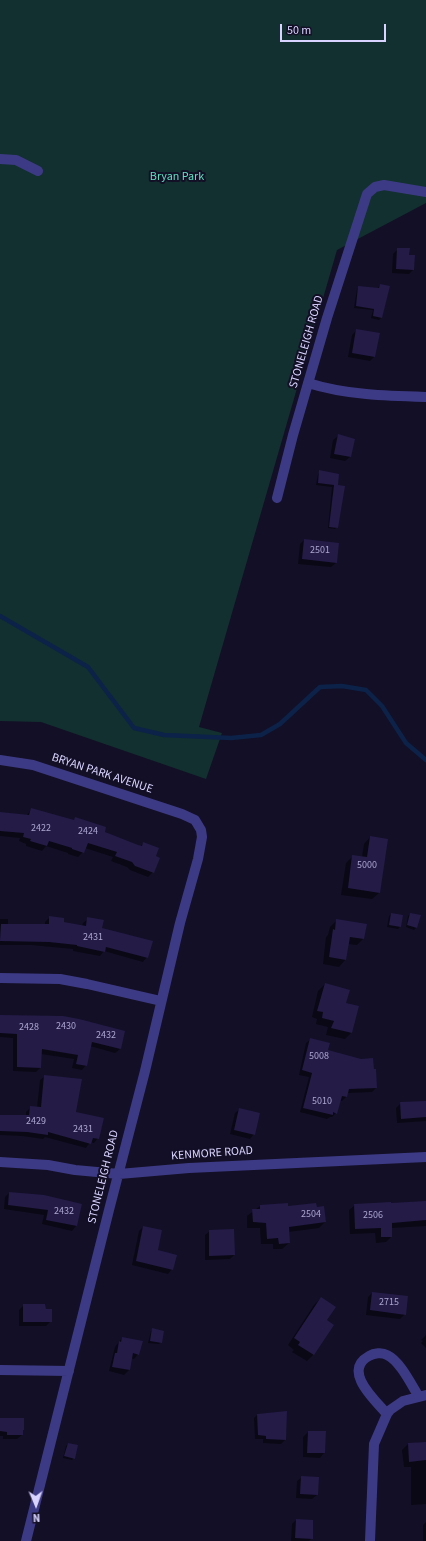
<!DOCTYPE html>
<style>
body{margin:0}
#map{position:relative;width:426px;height:1541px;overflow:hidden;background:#130f26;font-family:"Source Sans 3",sans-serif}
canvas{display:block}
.north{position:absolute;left:16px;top:1485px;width:40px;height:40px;-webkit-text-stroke:3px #130f26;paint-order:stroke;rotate:178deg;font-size:11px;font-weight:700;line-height:16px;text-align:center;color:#d9d4ff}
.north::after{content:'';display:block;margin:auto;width:14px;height:18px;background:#d9d4ff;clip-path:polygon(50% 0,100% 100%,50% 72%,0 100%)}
.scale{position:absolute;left:280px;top:24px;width:106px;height:18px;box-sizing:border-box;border:2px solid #d9d4ff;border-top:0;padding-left:5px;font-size:12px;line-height:14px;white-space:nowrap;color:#d9d4ff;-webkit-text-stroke:3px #130f26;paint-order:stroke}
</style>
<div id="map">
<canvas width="426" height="1541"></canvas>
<div class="north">N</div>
<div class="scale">50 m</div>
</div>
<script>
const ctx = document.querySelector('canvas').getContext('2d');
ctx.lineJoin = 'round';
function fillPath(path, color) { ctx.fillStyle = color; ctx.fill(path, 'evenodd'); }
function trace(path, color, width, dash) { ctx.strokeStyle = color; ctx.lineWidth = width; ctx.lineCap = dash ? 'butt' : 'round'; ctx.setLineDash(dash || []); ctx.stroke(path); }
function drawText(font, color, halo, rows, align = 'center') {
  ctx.font = font + ' "Source Sans 3",sans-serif'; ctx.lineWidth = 4; ctx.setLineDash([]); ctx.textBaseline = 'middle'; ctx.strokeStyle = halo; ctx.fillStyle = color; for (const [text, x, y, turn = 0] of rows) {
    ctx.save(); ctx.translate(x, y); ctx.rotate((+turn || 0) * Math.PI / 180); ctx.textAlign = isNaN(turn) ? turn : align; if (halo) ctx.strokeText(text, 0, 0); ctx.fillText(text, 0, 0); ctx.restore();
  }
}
const green = new Path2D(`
 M0,0H426V203L337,250L199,727L222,733L206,779L41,722L0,721Z`);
const shadow = new Path2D(`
 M398,249L408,256L413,270L409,274L392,273L393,254Z
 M380,285L381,318L379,320L371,318L373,310L354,308L357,289L359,287L377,289Z
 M357,330L374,357L370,361L348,357L352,335Z
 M338,436L353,440L350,457L345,461L330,458L333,440Z
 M320,472L336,486L337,527L335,529L328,528L332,487L316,485L318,474Z
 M304,540L336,563L331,567L298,564L300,544Z
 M32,809L73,821L76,818L104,833L140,847L143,843L155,857L153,872L148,877L130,870L127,867L111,861L113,857L85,848L83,852L78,857L68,854V853L46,846L42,851L26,846V844L19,841L20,838L0,836V813L26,816Z
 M370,837L379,893L372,899L341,895L346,863L353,856L362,857L364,844Z
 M391,914L400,927L398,929L387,927L389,916Z
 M410,914L416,928L414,930L406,927L408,916Z
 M50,917L63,922L82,926L83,923L88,919L147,957L143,962L104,951L100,956L73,951V949L31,945H0V919H8V925H45V922Z
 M337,920L364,938L357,945L348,944L345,960L339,967L323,964L326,937L328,935L330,927Z
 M325,984L345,1003L351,1033L345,1039L326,1035L328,1027L316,1024L317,1019L312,1017L318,991Z
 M0,1016L120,1049L115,1053L90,1046L86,1065L82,1070L72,1068L74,1059L41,1054L40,1068L36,1072L13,1071V1038L0,1037Z
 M311,1039L376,1088L372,1092L347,1093L346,1097L342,1101H340L336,1113L332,1117H330L327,1119L300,1112L309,1077L299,1075L306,1043Z
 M45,1076L98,1138L94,1143L90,1142L86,1148L45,1137L43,1139L22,1136L0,1135V1116H26V1112L31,1107L37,1108L40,1080Z
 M426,1102V1121L397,1123L396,1108L401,1103Z
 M240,1109L254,1134L250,1139L230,1134L235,1113Z
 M9,1193L81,1204L76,1226L72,1231L42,1224L44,1215L4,1209L5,1197Z
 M426,1202V1226L391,1228V1237L386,1242L376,1243L375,1233L350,1234L349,1210L355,1205Z
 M260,1206L316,1208L325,1222L319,1228L288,1232L289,1243L282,1249H273V1244H261L260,1228H247V1216Z
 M143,1227L157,1251L172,1269L168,1274L132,1265L139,1231Z
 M210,1231L234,1255L230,1259L205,1260V1235Z
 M372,1293L405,1314L400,1319L366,1315L368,1297Z
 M321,1298L326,1320L314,1354L307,1361L292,1352L294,1350L288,1345L314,1305Z
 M24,1305L45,1310L51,1321L46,1326H19V1310Z
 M153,1329L161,1342L159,1344L148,1343L151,1331Z
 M426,1335V1348L421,1343L423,1341L421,1340Z
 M122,1338L138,1354L134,1359L131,1358L129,1370L124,1375L109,1371L115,1347Z
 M286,1412L285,1440L281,1444L263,1443V1439H255L254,1418L258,1414Z
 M0,1419L23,1430L22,1435L17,1439H3V1436H0Z
 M308,1432H325L324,1453L320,1458L303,1457V1437Z
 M426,1442V1504L411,1505V1467H404L402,1450L408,1444Z
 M68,1444L74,1458L72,1460L63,1458L66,1446Z
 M302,1477L317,1495L312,1499L296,1498L297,1481Z
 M296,1520L312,1538L309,1541H291L292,1524Z
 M426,1522V1541H423V1525Z`);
const stream = new Path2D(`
 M0,616L88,667L134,728L164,735L231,738L261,735L280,724L320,687L342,686L366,690L382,706L406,743L426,760`);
const building = new Path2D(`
 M397,248H410L409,255H415L414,270L396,269Z
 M380,284L390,286L382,318L373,316L374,309L356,306L358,286L379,288Z
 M356,329L380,333L375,357L352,353Z
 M338,434L355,439L351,457L334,454Z
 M319,470L339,474L338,485L345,486L338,528L329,527L334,485L318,483Z
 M304,539L339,543L337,563L302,559Z
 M31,808L74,820L75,817L106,827L105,832L138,845L142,846L143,842L159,848L156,856L160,858L154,873L135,866L132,862L115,856L117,852L88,843L84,853L72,849V848L49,841L47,846L30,841L31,839L23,837L24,833L0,831V812L29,815Z
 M370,836L388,839L380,893L348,888L352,855L367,857Z
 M391,913L403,915L401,927L389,925Z
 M410,913L421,915L417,928L407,925Z
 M49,916L64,918V922L86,926L87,917L104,920L102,928L153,941L148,958L106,947L105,952L77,946V945L49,942L0,941L1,924H49Z
 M336,919L367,924L364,939L350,937L346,960L329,957L333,929L335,930Z
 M325,983L350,990L346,1003L359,1006L352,1033L331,1028L334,1021L322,1018L323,1012L317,1011Z
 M0,1015L63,1016L79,1019L125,1031L121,1049L92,1042L87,1066L76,1064L78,1055L42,1049L41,1068L17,1067V1034L0,1033Z
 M310,1038L330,1043L328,1050L361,1059L373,1058L374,1069H376L377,1088L349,1089L347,1097L342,1096L337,1114L333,1112V1115L303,1108L312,1073L302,1070Z
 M44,1075L82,1079L76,1112L104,1118L99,1139L93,1138L91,1144L48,1132V1135L27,1132L0,1131V1115H29L30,1106L41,1107Z
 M426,1101V1117L401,1119L400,1102Z
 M239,1108L260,1113L255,1135L234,1130Z
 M9,1192L44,1195L82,1204L77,1226L46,1220L48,1210L8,1205Z
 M426,1201V1220L392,1223V1237H381V1228L355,1229L354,1204L391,1202V1203Z
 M288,1203V1206L316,1203L317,1207L324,1206L326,1222L289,1227L290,1243L279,1244L278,1238L267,1239L266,1223L253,1222L252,1209H260V1205Z
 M143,1226L162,1230L158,1250L177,1255L173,1270L136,1261Z
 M234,1229L235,1255L209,1256V1230Z
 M372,1292L408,1296L406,1315L370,1310Z
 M321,1297L336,1307L327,1320L334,1325L314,1355L298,1345L300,1342L294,1338Z
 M23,1304H45L46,1309H52V1322H23Z
 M152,1328L164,1331L162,1343L150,1341Z
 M122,1337L143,1341L139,1355L133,1353L130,1370L112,1367L115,1353H117L119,1341L121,1342Z
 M287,1411L286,1440L266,1439V1436L258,1435L257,1414Z
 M0,1418H24V1430H23V1435H7V1432L0,1431Z
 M308,1431H326L325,1453H307Z
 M426,1442V1460L409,1462L408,1443Z
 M68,1443L78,1445L75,1459L64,1456Z
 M301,1476L319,1477L318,1495L300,1494Z
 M296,1519L313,1520V1539L295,1538Z`);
const minor = new Path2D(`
 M0,159L16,160L38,171
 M308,383C346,395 387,396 426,397
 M277,498L293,435L327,318L367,194L375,187L384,185L426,192
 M0,760L33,765L182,814L195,820L201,830L202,837L198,859L180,923L145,1071L109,1210L26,1541
 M0,978L60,979L87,984L161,1001
 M0,1162L48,1165L75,1170L119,1174L189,1168L426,1157
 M0,1370L69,1371
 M387,1414C375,1400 342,1371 369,1356C374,1353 382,1352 387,1355C400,1361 411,1384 419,1397
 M370,1541L374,1444L387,1414L390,1410L403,1401L426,1395`);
const numberNames = [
 ["2501",320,551],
 ["2422",41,829],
 ["2424",88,832],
 ["5000",367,866],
 ["2431",93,938],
 ["2430",66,1027],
 ["2428",29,1028],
 ["2432",106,1036],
 ["5008",319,1057],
 ["5010",322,1102],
 ["2429",36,1122],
 ["2431",83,1130],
 ["2432",64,1212],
 ["2504",311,1215],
 ["2506",373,1216],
 ["2715",389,1303]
];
const parkNames = [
 ["Bryan Park",177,177]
];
const streetNames = [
 ["STONELEIGH ROAD",307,342,-74],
 ["BRYAN PARK AVENUE",102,774,18],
 ["KENMORE ROAD",212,1154,-4],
 ["STONELEIGH ROAD",104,1177,-76]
];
fillPath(green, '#12302f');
fillPath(shadow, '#0007');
trace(stream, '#0c2248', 4.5);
fillPath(building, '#241b47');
trace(minor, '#3d3a85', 10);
drawText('10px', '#aca6d1', null, numberNames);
drawText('12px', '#5fe0c0', '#130f26', parkNames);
drawText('12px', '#d9d4ff', '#130f26', streetNames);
</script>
